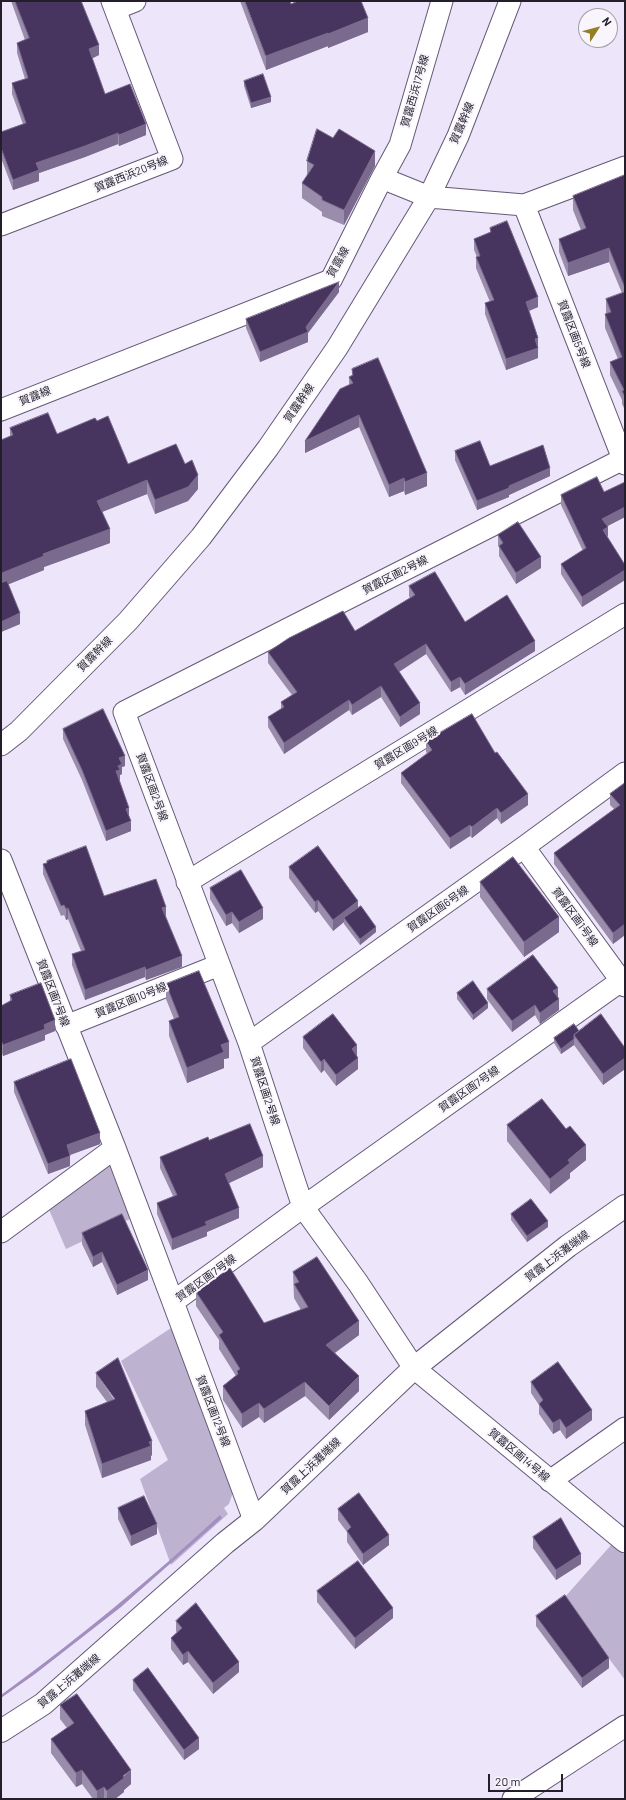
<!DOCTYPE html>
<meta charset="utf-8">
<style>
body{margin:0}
#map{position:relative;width:626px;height:1800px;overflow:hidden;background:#ede5fa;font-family:Barlow,sans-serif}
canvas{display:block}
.frame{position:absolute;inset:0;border:2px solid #231e2a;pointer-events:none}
.north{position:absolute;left:578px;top:8px;width:40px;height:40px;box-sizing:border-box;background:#f8f5fc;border:1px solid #a39fa8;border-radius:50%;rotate:54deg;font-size:11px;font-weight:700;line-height:16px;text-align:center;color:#231e2a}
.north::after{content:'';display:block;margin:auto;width:14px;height:18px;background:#967e26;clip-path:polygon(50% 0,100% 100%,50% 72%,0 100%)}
.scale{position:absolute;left:488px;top:1774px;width:75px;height:18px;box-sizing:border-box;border:2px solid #231e2a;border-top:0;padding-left:5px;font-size:12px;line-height:14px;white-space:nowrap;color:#231e2a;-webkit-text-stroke:3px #f8f5fc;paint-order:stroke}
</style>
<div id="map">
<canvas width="626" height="1800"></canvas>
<div class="frame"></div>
<div class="north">N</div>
<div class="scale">20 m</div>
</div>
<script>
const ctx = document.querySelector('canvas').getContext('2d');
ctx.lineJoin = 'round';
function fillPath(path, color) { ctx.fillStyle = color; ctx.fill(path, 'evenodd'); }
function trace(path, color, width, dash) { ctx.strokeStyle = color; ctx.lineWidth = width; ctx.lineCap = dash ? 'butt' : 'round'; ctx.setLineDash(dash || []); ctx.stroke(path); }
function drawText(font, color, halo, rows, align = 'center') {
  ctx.font = font + ' Barlow,"Noto Sans JP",sans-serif'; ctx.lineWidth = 4; ctx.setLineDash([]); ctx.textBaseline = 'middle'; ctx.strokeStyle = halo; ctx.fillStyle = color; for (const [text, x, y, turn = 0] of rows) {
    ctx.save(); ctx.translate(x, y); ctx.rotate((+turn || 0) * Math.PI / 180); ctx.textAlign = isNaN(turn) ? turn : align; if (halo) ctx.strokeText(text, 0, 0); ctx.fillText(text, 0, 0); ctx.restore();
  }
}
const green = new Path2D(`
 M107,1160L130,1219L66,1249L47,1205Z
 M171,1328L235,1486L229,1504L224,1508L228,1514L171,1565L140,1479L168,1460L121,1361Z
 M612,1544L625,1555V1680L564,1598Z`);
const water = new Path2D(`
 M220,1515L222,1518L121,1607L35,1674L1,1698V1695C78,1639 151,1579 220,1515Z`);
const street = new Path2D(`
 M115,9L135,1
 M382,178L400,145L442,1
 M524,205L625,464
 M1,225L172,159L112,1
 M1,410L331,280L382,178L429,197L524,205L625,167
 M625,458L124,712L249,1043L303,1207L358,1283L414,1368L625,1542
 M1,745L19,731L128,621L201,537L268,448L337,348L429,197L458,136L510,1
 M524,847L625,986
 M1,860L115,1148L173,1302L303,1207L625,978
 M187,882L625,614
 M66,1026L219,965
 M249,1043L524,847L625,773
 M1,1232L115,1148
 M173,1302L254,1520
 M550,1481L625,1428
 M513,1799L625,1726`);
const secondary = new Path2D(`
 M1,1731L43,1704L225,1543L254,1520L414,1368L568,1246L625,1206`);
const wall = new Path2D(`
 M11,1H85L82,2L99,55L92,58L105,94L146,135L119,146L118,144L85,157L39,173V181L13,190L1,158V132L23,124L12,94V83L25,79L17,53V43L25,40Z
 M240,1H290L291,4L368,32L328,48V46L266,70Z
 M244,81L271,102L251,108L244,86Z
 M307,161L375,166L344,225L322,216V212L302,198V183L307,176Z
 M625,175V410L622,404V400L610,375V362L618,359L605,328V314H606V299L622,293L609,262L568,276L559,252V239L581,230L573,210V196Z
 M490,228L538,307L529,311L538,338V358L506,370L485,314V303L490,302L476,268V257H477L474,250V239L490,232Z
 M339,292L308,333V342L260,362L246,328V319Z
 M352,369L427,486L405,495L404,491L389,497L359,427L305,453L349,385V377L352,376Z
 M97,421L128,464H185L198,489L188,501L155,514L147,494L102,512L110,543L44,567V570L8,584L20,624L1,632V440L10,436V428L57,434Z
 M455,451L490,466L550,476L509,495V497L477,510L455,460Z
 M625,483V517L607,526V537L625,565V580L582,607L561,574V564L583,551L561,505V495L604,492Z
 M498,535L541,568L516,584L499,556V547L498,546Z
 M409,586L465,622L535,651L465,695L460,687L451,692L426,654L399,672L420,714L400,727L381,697L352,715L349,710L284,754L268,727V717L281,709V702L292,695L268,663V652L355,631L410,598L409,596Z
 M63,729L125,766L122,767V774L120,775V780H119L129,816L131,831L106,841L82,780L63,739Z
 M426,741L495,753L528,805L501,824L497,818L472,838L470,836L450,849L401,783V773L427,753L426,752Z
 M625,783V935L613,944L554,864V853L614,809L610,805V794Z
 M47,861L104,896L166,917L182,967L146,980L145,977L85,1000L72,965V954L81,951L68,919L66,920L64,915L61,916L43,874V864L47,863Z
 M289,867L358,908L376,932L360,945L344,924V922L333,931L318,911L315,913L289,878Z
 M480,882L559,932L524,957L480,897Z
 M210,888L263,919L239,933L232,923L226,926L210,899Z
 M166,984L229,1058L224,1059V1068L187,1083L169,1036V1021L174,1019L166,999Z
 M487,989L558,997L559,1010L540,1024L535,1015L512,1032L487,999Z
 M457,993L488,1008L473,1020L457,999Z
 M10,995L55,1031L45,1035V1040L3,1056L1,1051V1006L10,1001Z
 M579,1031L625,1048V1069L603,1085L574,1045L561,1054L554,1043V1038Z
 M303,1037L357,1056L358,1069L336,1086L324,1070L321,1073L303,1048Z
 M14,1082L100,1144L70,1155V1166L48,1174L14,1092Z
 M507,1125L586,1160L570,1173V1178L550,1194L507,1141Z
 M209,1140L263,1167L229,1183L239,1218L207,1232V1236L172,1250L157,1214V1203L173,1196L160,1168V1157Z
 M511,1214L548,1227L527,1242L511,1220Z
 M82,1233L148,1280L117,1295L102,1262L93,1267L82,1244Z
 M293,1272L359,1335L335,1353L359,1391L329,1420L305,1396L264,1423L259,1417L242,1428L223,1400V1386L236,1376L219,1349V1340L196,1306V1292L264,1323L301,1310L294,1298Z
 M96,1373L152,1455L151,1456V1460L102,1478L85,1425V1411L107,1402L96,1387Z
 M531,1382L592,1420L566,1439L560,1430L553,1434L539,1414V1405L531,1393Z
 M118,1508L157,1534L131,1546L118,1519Z
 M338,1509L389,1545L363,1565L347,1542V1532L338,1520Z
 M533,1537L581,1564L556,1580L533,1548Z
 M317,1591L393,1618L355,1649L317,1602Z
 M536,1616L609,1668L582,1688L536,1626Z
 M176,1621L239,1672L213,1694L188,1662L183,1665L171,1649V1638L177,1633L176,1631Z
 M133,1680L199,1749L184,1760L133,1690Z
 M60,1705L131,1784L124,1790V1792L115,1799H93L82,1784L76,1787L51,1753V1739L67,1728L60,1719Z`);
const shadedWall = new Path2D(`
 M368,18V32L328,48V34Z
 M328,33V46L266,70V56Z
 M99,45V55L89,60V49Z
 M271,97V102L251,108V103Z
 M146,124V135L119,146V135Z
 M118,133V144L85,157L39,173V181L13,190V180L36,163Z
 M375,151V166L344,225V210Z
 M609,248V262L568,276V263Z
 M339,282V292L308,333V342L260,362V352L306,327Z
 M538,297V307L526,312V302Z
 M538,338V358L506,370V359L535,339Z
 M359,415V427L305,453V441Z
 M550,468V476L509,495V497L477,510V501L509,486Z
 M427,473V486L405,495V482Z
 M198,475V489L188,501L155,514V500Z
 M404,478V491L389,497V485Z
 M147,480V494L97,514V501Z
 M625,507V517L602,529V519Z
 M608,527V537L603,530Z
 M110,529V543L44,567V570L2,587V573L43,554Z
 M541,557V568L516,584V573Z
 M625,570V580L582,607V597Z
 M20,613V624L1,632V622Z
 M535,641V651L465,695V684Z
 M426,644V654L394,675V664Z
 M460,677V687L451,692V682Z
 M381,686V697L352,715V705Z
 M349,700V710L284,754V743Z
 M420,703V714L400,727V717Z
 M125,756V766L122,767V774L120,775V780L116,782V771L119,758Z
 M528,794V805L501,824V813Z
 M129,808V818L126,809Z
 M497,808V818L472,838V827Z
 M131,821V831L106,841V831Z
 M470,825V836L450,849V838Z
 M318,900V911L315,913V902Z
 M358,901V912L344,918V922L333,931V920Z
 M166,907V917L162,918V908Z
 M68,908V919L66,920V909Z
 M263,908V919L239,933V922Z
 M232,912V923L226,926V915Z
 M559,917V932L524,957V942Z
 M625,924V935L613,944V933Z
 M376,927V932L360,945V939Z
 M182,956V967L146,980V970Z
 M145,967V977L85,1000V990Z
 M558,988V998L553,991Z
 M559,999V1010L540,1024V1013Z
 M488,1003V1008L473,1020V1015Z
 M535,1005V1015L512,1032V1021Z
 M55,1020V1031L45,1035V1040L3,1056V1045L44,1025Z
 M574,1039V1045L561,1054V1049Z
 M229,1042V1058L224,1059V1068L187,1083V1068L221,1045Z
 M357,1045V1056L352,1060V1049Z
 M358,1058V1069L336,1086V1075Z
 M625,1058V1069L603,1085V1074Z
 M324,1059V1070L321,1073V1062Z
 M100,1133V1144L67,1156V1145Z
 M586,1145V1160L570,1173V1178L550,1194V1179L568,1160Z
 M70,1156V1166L48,1174V1164Z
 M263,1156V1167L225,1185V1174Z
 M239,1208V1218L207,1232V1236L172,1250V1239L205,1222Z
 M548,1221V1227L527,1242V1236Z
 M102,1252V1262L93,1267V1257Z
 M148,1270V1280L117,1295V1285Z
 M359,1321V1335L326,1359V1345Z
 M359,1376V1391L329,1420V1406Z
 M305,1382V1396L264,1423V1409Z
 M259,1403V1417L242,1428V1414Z
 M592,1410V1420L566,1439V1428Z
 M560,1419V1430L553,1434V1423Z
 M152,1441V1455L151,1456V1460L102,1478V1464Z
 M157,1524V1534L131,1546V1536Z
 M389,1535V1545L363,1565V1554Z
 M581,1554V1564L556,1580V1570Z
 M393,1608V1618L355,1649V1638Z
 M188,1651V1662L183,1665V1655Z
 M609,1658V1668L582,1688V1678Z
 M239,1662V1672L213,1694V1683Z
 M199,1738V1749L184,1760V1750Z
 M82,1770V1784L76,1787V1773Z
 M131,1770V1784L124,1790V1792L115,1799H107V1791Z
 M104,1787V1799H97V1791Z`);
const building = new Path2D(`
 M15,1H81L99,45L89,49L105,94L130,84L146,124L119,135L118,133L85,146L36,163L39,170L13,180L1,148V132L26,123L12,83L28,78L17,43L29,38Z
 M245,1H290L291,4L298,1H361L368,18L328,34V33L266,56Z
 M263,74L271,97L251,103L244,81Z
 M317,129L333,138L339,129L375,151L344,210L322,200V197L302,183L314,165L307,161Z
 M625,175V288L609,248L568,263L559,239L586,228L573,196Z
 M507,221L538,297L526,302L538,338L535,339L538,348L506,359L485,303L494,300L476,257L480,256L474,239L491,232L490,228Z
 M339,282L306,327L308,332L260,352L246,319Z
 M625,292V397L622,391L624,390L610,362L622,357L605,314L611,312L606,299Z
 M378,358L427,473L405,482L404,478L389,485L359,415L305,441L340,389L353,383L349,377L353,375L352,369Z
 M48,413L57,434L95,418L97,421L108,416L128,464L176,444L185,464L192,460L198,475L188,487L155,500L147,480L97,501L110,529L43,554L44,556L2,573L1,571V440L13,435L10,428Z
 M480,441L490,466L543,445L550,468L509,486V488L477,501L455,451Z
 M597,477L604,492L625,482V507L602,519L608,527L603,530L625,565V570L582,597L561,564L586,548L561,495Z
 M518,522L541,557L516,573L499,546L503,543L498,535Z
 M435,572L465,622L507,595L535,641L465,684L460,677L451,682L426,644L394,664L420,703L400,717L381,686L352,705L349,700L284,743L268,717L284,707L281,702L297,692L268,652L289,638L343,611L355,631L415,595L409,586Z
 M7,581L20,613L1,622V583Z
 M103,709L125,756L119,758L122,764L118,766L120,770L116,771L129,808L126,809L131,821L106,831L82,770L63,729Z
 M472,714L495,753L497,752L528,794L501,813L497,808L472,827L470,825L450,838L401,773L432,750L426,741Z
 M625,783V924L613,933L554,853L620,805L610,794Z
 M86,846L104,896L156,879L166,907L162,908L182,956L146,970L145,967L85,990L72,954L85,950L68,908L66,909L64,905L61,906L43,864L47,863V861Z
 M318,846L358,901L333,920L318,900L315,902L289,867Z
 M513,857L559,917L524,942L480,882Z
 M241,870L263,908L239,922L232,912L226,915L210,888Z
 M361,906L376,927L360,939L344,918Z
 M533,955L558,988L553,991L559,999L540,1013L535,1005L512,1021L487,989Z
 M199,971L229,1042L221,1045L224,1052L187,1068L169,1021L179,1017L166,984Z
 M473,981L488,1003L473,1015L457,993Z
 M41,983L55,1020L44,1025L45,1029L3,1045L1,1040V1006L12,1000L10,995Z
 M333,1014L357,1045L352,1049L358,1058L336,1075L324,1059L321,1062L303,1037Z
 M601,1014L625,1048V1058L603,1074L574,1035Z
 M574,1024L579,1031L574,1035V1039L561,1049L554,1038Z
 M71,1059L100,1133L67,1145L70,1156L48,1164L14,1082Z
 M542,1099L566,1129L570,1126L586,1145L568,1160L570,1163L550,1179L507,1125Z
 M250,1124L263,1156L225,1174L239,1208L205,1222L207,1225L172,1239L157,1203L177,1195L160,1157L208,1137L209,1140Z
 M531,1199L548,1221L527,1236L511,1214Z
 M122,1214L148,1270L117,1285L102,1252L93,1257L82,1233Z
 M317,1257L359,1321L326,1345L359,1376L329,1406L305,1382L264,1409L259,1403L242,1414L223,1386L238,1374L237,1371L240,1369L219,1335L223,1332L196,1292L230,1268L264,1323L308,1307L294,1284L299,1282L293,1272Z
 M118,1358L152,1441L149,1442L151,1446L102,1464L85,1411L115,1399L96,1373Z
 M558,1362L592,1410L566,1428L560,1419L553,1423L539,1404L543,1400L531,1382Z
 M359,1493L389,1535L363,1554L347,1531L351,1527L338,1509Z
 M144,1496L157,1524L131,1536L118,1508Z
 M561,1518L581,1554L556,1570L533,1537Z
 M358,1561L393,1608L355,1638L317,1591Z
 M565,1595L609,1658L582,1678L536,1616Z
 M196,1603L239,1662L213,1683L188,1651L183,1655L171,1638L182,1628L176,1621Z
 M148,1668L199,1738L184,1750L133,1680Z
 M77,1694L131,1770L123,1776L124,1778L107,1791L104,1787L97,1791L82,1770L76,1773L51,1739L74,1723L60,1705Z`);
const streetNames = [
 ["賀露西浜17号線",415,91,-74],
 ["賀露幹線",462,123,-67],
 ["賀露西浜20号線",131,174,-22],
 ["賀露線",338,262,-60],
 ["賀露区画5号線",574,334,69],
 ["賀露線",35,396,-22],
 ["賀露幹線",299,403,-55],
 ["賀露区画2号線",395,575,-27],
 ["賀露幹線",95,654,-45],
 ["賀露区画9号線",406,748,-31],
 ["賀露区画2号線",152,787,70],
 ["賀露区画6号線",438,909,-35],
 ["賀露区画1号線",575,917,54],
 ["賀露区画7号線",53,993,69],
 ["賀露区画10号線",131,1000,-22],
 ["賀露区画7号線",469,1089,-35],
 ["賀露区画2号線",265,1091,72],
 ["賀露上浜灘端線",557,1256,-37],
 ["賀露区画7号線",206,1278,-36],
 ["賀露区画12号線",213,1411,69],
 ["賀露区画14号線",519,1455,40],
 ["賀露上浜灘端線",311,1466,-43],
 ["賀露上浜灘端線",69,1681,-40]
];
fillPath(green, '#beb2d1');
fillPath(water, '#a38fbf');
trace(street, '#655977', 23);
trace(secondary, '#655977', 24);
trace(street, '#fff', 21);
trace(secondary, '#fff', 22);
fillPath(wall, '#9a8dac');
fillPath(shadedWall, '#7a6a8e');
fillPath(building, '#48355f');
trace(building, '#7a6a8e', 1);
drawText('11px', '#231e2a', '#f8f5fc', streetNames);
</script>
